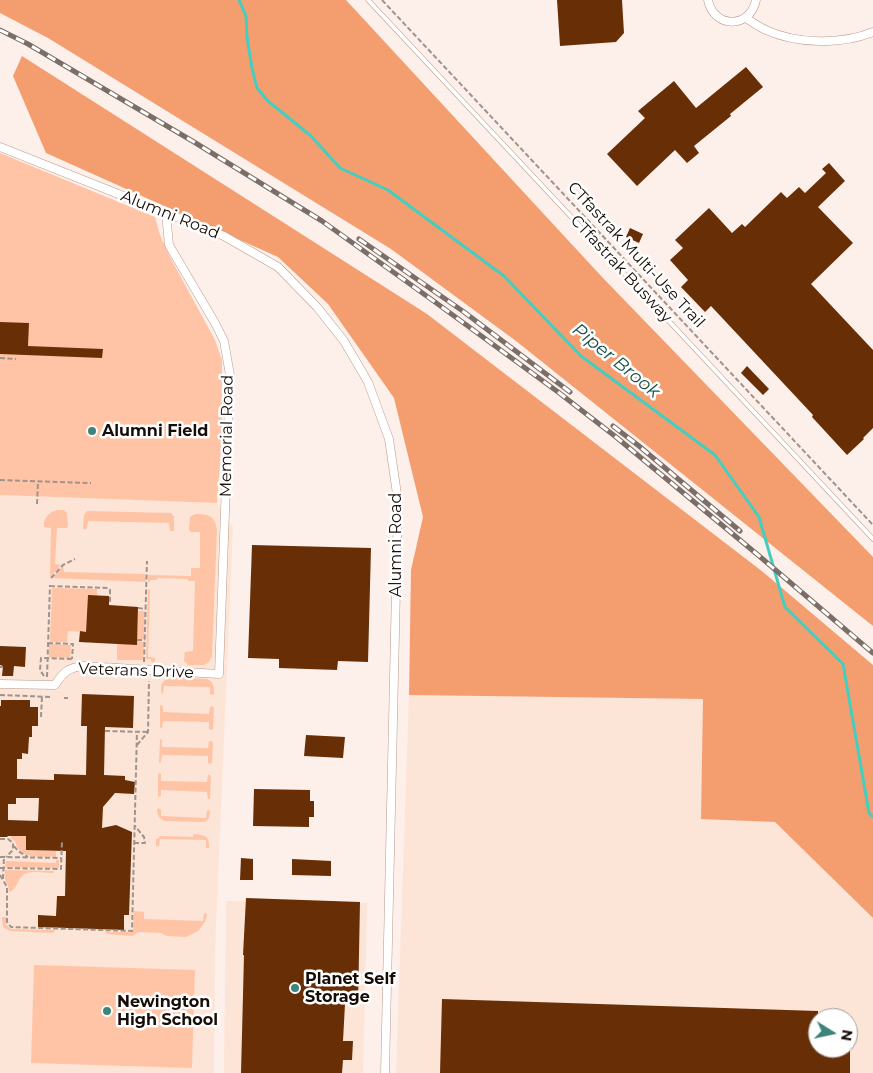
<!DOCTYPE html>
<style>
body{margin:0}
#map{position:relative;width:873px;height:1073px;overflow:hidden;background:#fdefe9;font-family:Montserrat,sans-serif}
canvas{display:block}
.north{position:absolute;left:808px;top:1008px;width:50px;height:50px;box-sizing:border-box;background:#fff;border:1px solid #a29e9c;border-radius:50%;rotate:100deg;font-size:14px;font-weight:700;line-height:20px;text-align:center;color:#170d08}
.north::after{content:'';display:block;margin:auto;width:18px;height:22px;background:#3e847c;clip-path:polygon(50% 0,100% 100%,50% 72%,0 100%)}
</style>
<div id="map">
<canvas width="873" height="1073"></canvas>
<div class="north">N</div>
</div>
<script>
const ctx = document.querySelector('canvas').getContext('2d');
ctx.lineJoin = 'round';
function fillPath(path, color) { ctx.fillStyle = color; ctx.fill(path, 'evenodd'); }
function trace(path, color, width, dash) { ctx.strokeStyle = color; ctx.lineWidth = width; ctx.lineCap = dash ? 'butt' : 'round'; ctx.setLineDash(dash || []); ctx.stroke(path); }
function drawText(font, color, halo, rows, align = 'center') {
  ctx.font = font + ' Montserrat,sans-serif'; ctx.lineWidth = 5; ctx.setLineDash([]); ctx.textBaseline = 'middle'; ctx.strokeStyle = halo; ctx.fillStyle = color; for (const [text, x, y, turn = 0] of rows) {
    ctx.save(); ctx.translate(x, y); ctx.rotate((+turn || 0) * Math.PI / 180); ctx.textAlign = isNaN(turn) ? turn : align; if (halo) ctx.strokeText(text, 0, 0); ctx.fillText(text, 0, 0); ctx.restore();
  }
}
const built = new Path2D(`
 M0,495L217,503L233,527L215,949L214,1073H0Z
 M409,695L704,699L701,818L775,822L873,918V1073H396ZM818,1018H848V1048H818Z
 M226,901L367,903L363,1073H224Z`);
const green = new Path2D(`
 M0,153L155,217L160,235L170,257L215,340L222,360V437L217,503L0,495Z
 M57,510H64L67,513L68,527L66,528H57L55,564L61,565L50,577L51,528L44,527C43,518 49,512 57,510Z
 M87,511L171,513L174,517V531H170L169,523L88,521L87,528L85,530L83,528L84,515Z
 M195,514C208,514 215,515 217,530L212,656L209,662L204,665H188L184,661L185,652L193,651L195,581H189L187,579L158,578L156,580H150V582H148V575L191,576V568H200V532H191L189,530L190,517Z
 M63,566L64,572L145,574L146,582L52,578Z
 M52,588L97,589V596H88L86,632L68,631L67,642H50Z
 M148,589L150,590L148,657L155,658V661L152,663L151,659H146Z
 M138,611H145L144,639H137Z
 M137,641L144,642L143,660H117V644Z
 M49,644L71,645L70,658L49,657Z
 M173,677L207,679C214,682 214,687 214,694L212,695L210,694V687L164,686L163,693L162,694C159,684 163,679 173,677Z
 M160,705H161L163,706V712L209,714L210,707L212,706L214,708L213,729L211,730L209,729V722L163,721L162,728H161L160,727Z
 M160,739L162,740V747L208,748L209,741H211L213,743L212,763L210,764L208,763V756L162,755L161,762L159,763Z
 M159,773L161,774V781L207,782L208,775H210L211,777L210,799H208L207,792L161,790V796L158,797V774Z
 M158,808L161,810V816L206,818L207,811L209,810L210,811C210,817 209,820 203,822L165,821C160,819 157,816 157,810Z
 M193,834C204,835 210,835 209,848H206V840L160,839L159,846H156V839H158L160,836L193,837Z
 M12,836H26V850L56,851V857C40,856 20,861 15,841L10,838Z
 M56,860H59V868L5,867L6,861L56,863Z
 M5,870L54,871V873C45,873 32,870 25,874C16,878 19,889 9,892L8,886L5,879Z
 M134,911L144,912V919L203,921L204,913H206L207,915L205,922L198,931L186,937L167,936L161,933L139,932L132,936L106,934V932H133Z
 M2,917H6V925L11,929L55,930L53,933L10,931L3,927Z
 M34,965L195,970L192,1068L31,1063Z`);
const forest = new Path2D(`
 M0,0H346L602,277L873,557V626L516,341L391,249L48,38L0,13Z
 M22,56L427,314L763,572L873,665V918L775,822L701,819L703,699L409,695L411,570L423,517L394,398L328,304L278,257L46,153L13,76Z`);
const stream = new Path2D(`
 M239,0L246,16L247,37L252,68L257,88L268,101L311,136L340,168L388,190L504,276L581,356L715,455L759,517L785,607L843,664L869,813L873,817`);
const building = new Path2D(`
 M557,0H622L624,33L616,42L560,46Z
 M746,67L763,87L730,114L731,116L694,146L699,153L687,163L675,150L637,186L607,154L645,118L638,111L674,81L696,108Z
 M829,163L845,181L818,207L853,243L811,284L873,350V428L863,438L864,439L847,455L812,417L813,415L711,306L705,312L681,287L688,280L670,260L683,248L675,240L709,208L732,233L742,224L745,227L781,192L787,198L799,187L805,193L826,173L822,169Z
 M630,228L643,234L639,243L626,237Z
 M0,322L29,323L28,346L103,349L102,358L0,354Z
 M747,366L769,389L763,395L741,373Z
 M252,545L371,548L368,662L338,661L337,670L279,668V659L248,658Z
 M88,595L109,596V605L138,607L137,645L79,642L80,631L86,632Z
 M0,646L26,647L25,667L14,666L13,676H2L3,666L0,665Z
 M82,694L134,696L133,728L105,727L104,775L125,776V780L135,782L134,794L115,793L103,807L102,828L116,825L132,832L129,915H124V930L38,927V915L56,916L57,896H65L66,851L26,850V836H8L7,837H0V706H1V700H30V707H38V726H32V737H29L28,754L22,753V759H17V779L54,780V774L86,775L87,726H81ZM16,798H39L38,821L8,820V804H16Z
 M306,735L345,737L343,758L304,756Z
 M254,789L310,790V801H314V817H309V827L253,826Z
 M241,858L253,859V880H240Z
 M292,859L331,861V876L292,875Z
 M246,898L360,902L358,1005L345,1004L343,1041H353L352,1060H343L342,1073H241L244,955H243Z
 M442,999L818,1011V1048H850V1073H440Z`);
const path = new Path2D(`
 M382,0L873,525
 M0,358L16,359
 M0,480L91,483
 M37,504L38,482
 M51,578L63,565L75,559
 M50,586L108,588L110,590V604
 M138,608L146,609
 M137,640H145
 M48,643L73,644L72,659
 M144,662L147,561
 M0,667H3
 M44,676L40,670L41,658L72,659
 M47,677L50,585
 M0,695L52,697
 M64,698H68
 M41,717L42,696
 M105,731L148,732
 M137,745L148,732L149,681
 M0,839H8L13,843V850L6,857
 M134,843H145L144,837L135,826
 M14,846L18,851L28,857
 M0,857L61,858
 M0,868L61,869L62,841
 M0,875L7,887V922L11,927L132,931L137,731
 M3,879L4,857`);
const service = new Path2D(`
 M368,0L873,539`);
const minor = new Path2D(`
 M708,0C714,29 750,29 756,0
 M746,18C752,22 759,27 766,30C796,44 842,45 873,32
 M0,147L224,236L278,267L317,307L344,341L368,382L389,439L398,501L385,1073
 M0,684L55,685C63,672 68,668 83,666L219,674L230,375L224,341L215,323L169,245L166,213`);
const rail = new Path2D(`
 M0,30L28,44L194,142L322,221L435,302L558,392L616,437L758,555L873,653
 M359,239L464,312L570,392
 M613,426L639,446L740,531`);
const markers = [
 [92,431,5,"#3e847c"],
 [295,988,5,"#3e847c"],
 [107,1011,5,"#3e847c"]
];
const streetNames = [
 ["Alumni Road",170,215,22],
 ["CTfastrak Multi-Use Trail",636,255,47],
 ["CTfastrak Busway",621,269,47],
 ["Memorial Road",227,436,-89],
 ["Alumni Road",396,545,-90],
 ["Veterans Drive",136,671,2]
];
const poiNames = [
 ["Alumni Field",102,431],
 ["Planet Self",305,979],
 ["Storage",305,997],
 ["Newington",117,1002],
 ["High School",117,1020]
];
const waterNames = [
 ["Piper Brook",616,361,39]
];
fillPath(built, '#fce4d7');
fillPath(green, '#ffc4a5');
fillPath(forest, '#f49e70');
trace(stream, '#43cec0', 3);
fillPath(building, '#682f07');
trace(service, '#b99b8c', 5);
trace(minor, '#b99b8c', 9);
trace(path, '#9f938d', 2, [5, 2.5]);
trace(service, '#fff', 4);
trace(minor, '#fff', 8);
trace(rail, '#7a6e68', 5);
trace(rail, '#fff', 3, [9]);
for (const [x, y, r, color] of markers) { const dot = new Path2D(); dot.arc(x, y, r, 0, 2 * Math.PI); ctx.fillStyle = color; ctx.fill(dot); trace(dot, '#fff', 2); }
drawText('16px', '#170d08', '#fff', streetNames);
drawText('bold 16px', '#170d08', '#fff', poiNames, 'left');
drawText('italic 18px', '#18524b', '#fff', waterNames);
</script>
